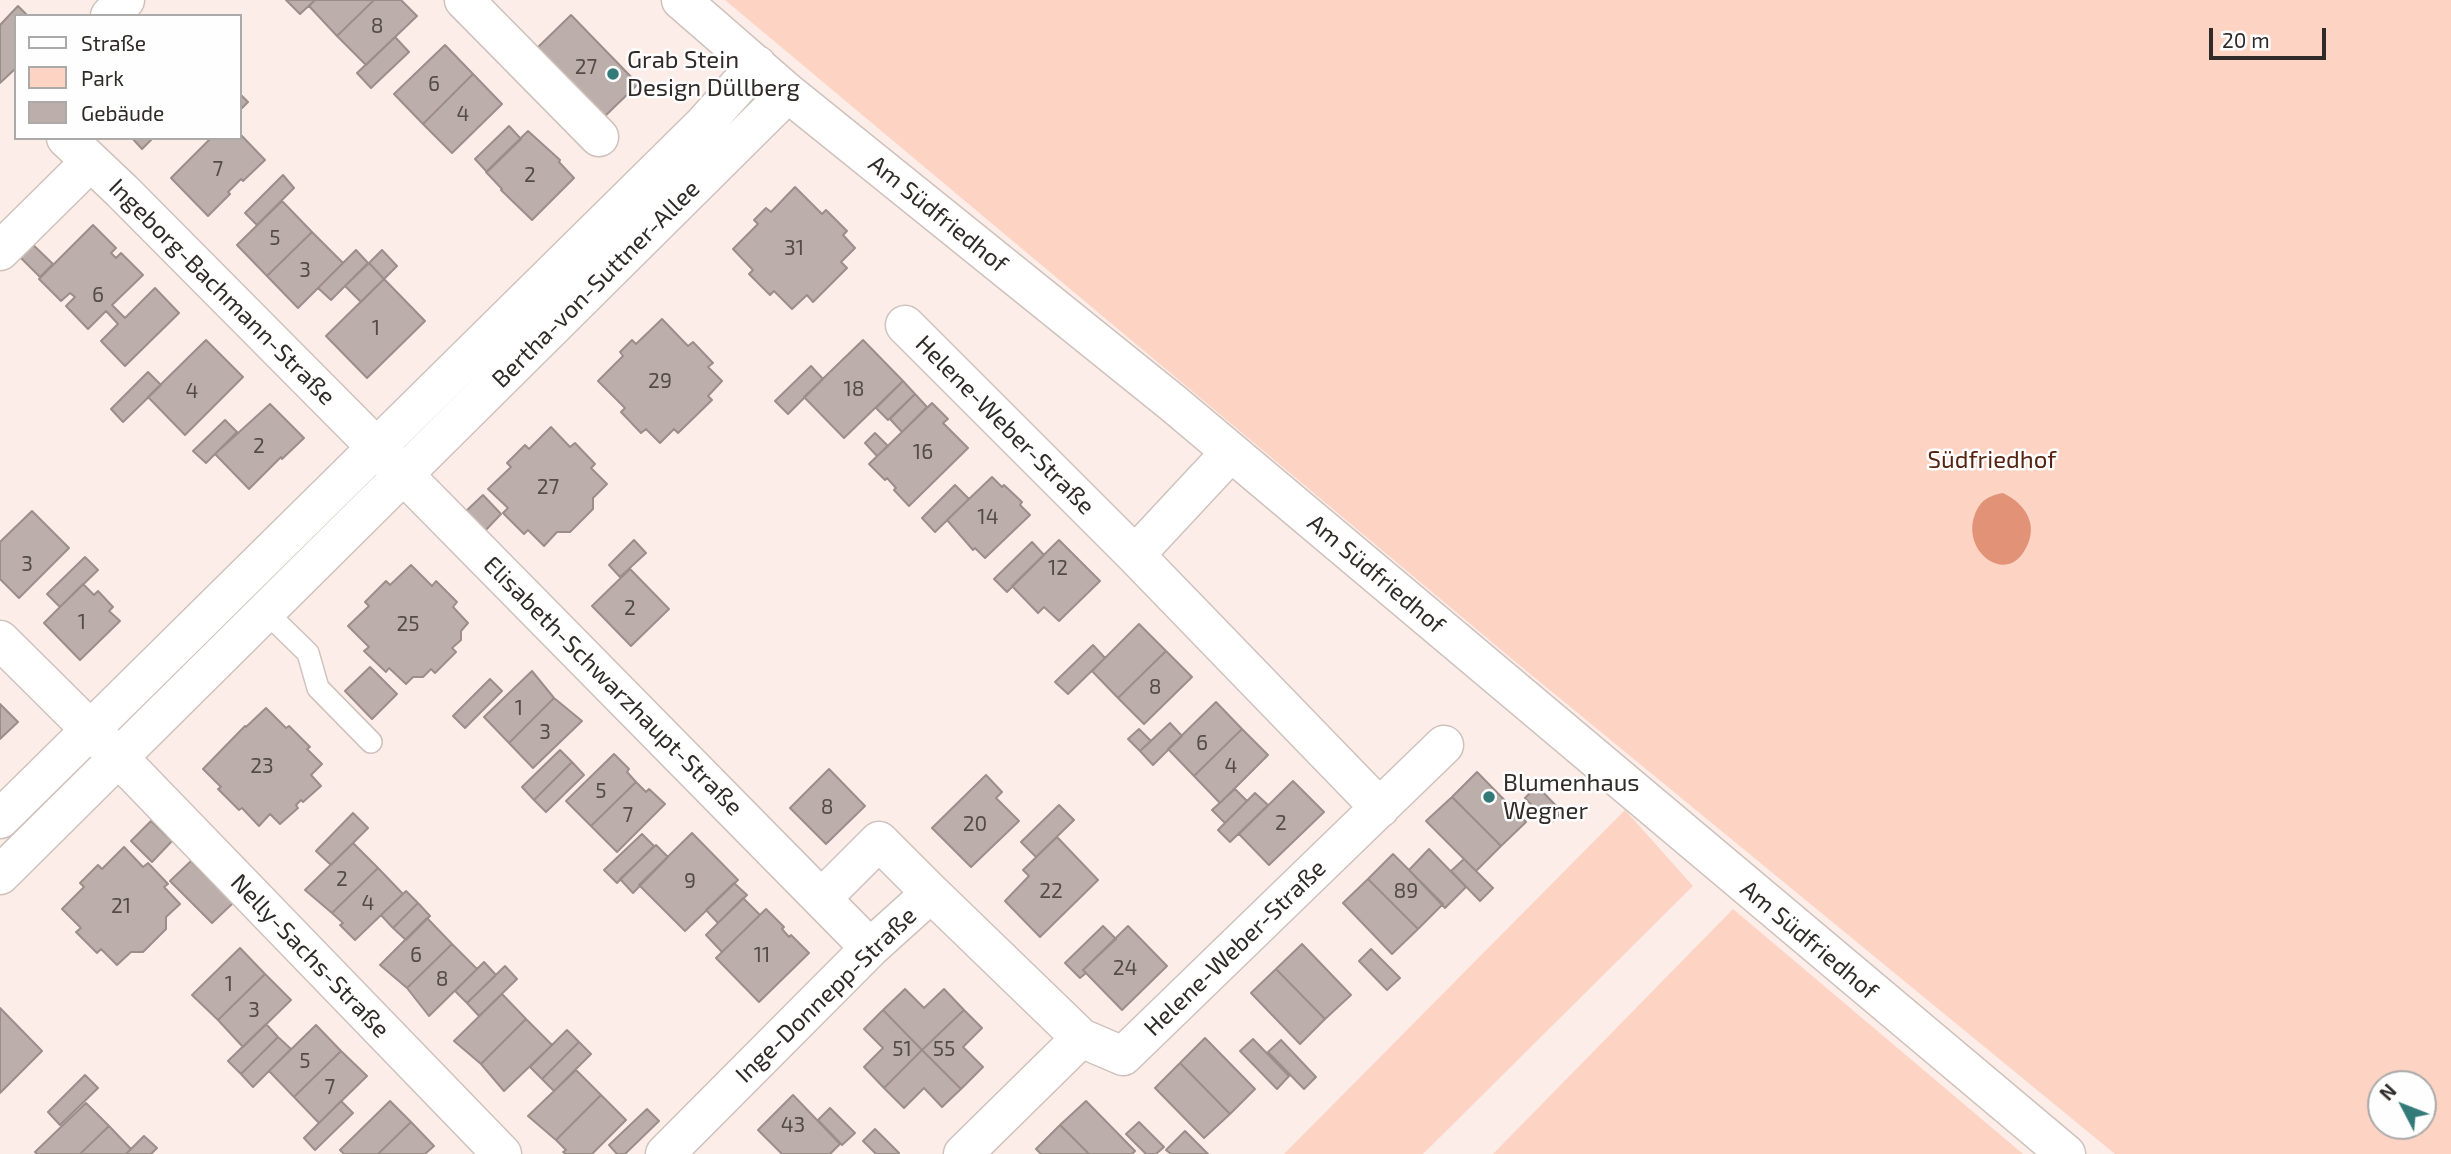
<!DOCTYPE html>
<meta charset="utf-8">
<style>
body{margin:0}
#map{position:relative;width:2451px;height:1154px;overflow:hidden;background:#fcede8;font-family:"Exo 2",sans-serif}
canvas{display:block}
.legend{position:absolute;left:14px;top:14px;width:228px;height:126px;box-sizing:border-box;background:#fefefe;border:2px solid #acaaa9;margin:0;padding:9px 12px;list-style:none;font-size:21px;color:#302b29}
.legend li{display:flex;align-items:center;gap:14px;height:35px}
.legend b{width:35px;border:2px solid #acaaa9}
.north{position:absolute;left:2367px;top:1070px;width:70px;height:70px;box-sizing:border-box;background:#fefefe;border:2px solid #acaaa9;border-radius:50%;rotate:312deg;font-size:19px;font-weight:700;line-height:28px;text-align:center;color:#302b29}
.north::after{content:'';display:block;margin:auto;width:24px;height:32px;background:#337b78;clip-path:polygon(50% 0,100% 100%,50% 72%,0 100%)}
.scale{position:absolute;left:2209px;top:28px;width:117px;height:32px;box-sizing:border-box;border:4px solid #302b29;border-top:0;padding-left:9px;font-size:21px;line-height:24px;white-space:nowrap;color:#302b29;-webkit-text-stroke:5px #fefefe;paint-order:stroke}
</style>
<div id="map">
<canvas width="2451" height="1154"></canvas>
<ul class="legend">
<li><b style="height:9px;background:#fff"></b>Straße</li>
<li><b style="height:19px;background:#fdd3c4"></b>Park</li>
<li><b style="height:19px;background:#bcaeaa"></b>Gebäude</li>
</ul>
<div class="north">N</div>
<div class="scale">20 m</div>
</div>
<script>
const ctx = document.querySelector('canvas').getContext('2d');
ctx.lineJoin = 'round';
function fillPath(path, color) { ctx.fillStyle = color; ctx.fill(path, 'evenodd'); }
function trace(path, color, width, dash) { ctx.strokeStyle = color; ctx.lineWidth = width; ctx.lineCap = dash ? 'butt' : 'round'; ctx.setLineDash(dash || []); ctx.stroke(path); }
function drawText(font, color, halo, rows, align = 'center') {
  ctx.font = font + ' "Exo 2",sans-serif'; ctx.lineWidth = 5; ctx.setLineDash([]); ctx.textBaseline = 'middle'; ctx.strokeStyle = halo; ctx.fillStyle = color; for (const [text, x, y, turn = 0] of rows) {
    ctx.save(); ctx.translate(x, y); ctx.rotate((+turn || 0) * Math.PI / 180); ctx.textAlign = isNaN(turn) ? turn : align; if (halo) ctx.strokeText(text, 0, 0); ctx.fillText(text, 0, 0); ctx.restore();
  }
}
const green = new Path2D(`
 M725,0H2451V1154H2115L1518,664ZM2381,1084H2423V1126H2381Z
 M1625,810L1693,886L1423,1154H1284Z
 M1733,909L2023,1154H1493Z`);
const water = new Path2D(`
 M2003,493C2028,505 2040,528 2023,553C2003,583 1961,550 1975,514C1981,500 1988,496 2003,493Z`);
const building = new Path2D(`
 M286,0H315L300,14Z
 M315,0H374L337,36L309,6Z
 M374,0H401L417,16L366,65L337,36Z
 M18,6L28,16H16V68L0,83V25Z
 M571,15L638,84L602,119L535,50Z
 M395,37L409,52L371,88L357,73Z
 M445,45L473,74L423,124L394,94Z
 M473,74L502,104L452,153L423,124Z
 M240,94L248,102L240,110Z
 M509,126L521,139L487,172L475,159Z
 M528,131L560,160L559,162L574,178L532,220L501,190L502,189L486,172Z
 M240,134L265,160L243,181L241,179L228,192L230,194L208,216L171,178L211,138H240Z
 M132,138H153L142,149Z
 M283,175L294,188L257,225L245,213Z
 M795,187L822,214L826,210L847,231L843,235L855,248L841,262L847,268L813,302L807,295L792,309L774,291L770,295L749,274L753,270L733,249L758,224L754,220L766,208L771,212Z
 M282,201L312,232L267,276L237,245Z
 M93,225L116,248L111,253L116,258L121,253L143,275L112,305L125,318L155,288L179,313L125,366L101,341L118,324L106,311L88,329L66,306L75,297L70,293L61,301L39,279Z
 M312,232L343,263L298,308L267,276Z
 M28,240L53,264L40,277L15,252Z
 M356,250L368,263L331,300L318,288Z
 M382,250L397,266L384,279L369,263Z
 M369,263L384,279L361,302L345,286Z
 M384,279L425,321L367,378L326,336Z
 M662,319L688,346L693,342L713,363L708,367L722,381L708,396L712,400L678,433L674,429L660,443L646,429L641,433L621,412L625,408L598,381L623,356L620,352L632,340L636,344Z
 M206,340L243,377L185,435L148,397Z
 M863,340L903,381L844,438L804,397Z
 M811,366L823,379L788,414L775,401Z
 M148,372L161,385L123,422L111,409Z
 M903,381L915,394L888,420L876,408Z
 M915,394L927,407L902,432L890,419Z
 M932,403L948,419L943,423L968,448L909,506L894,490L896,488L887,478L885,480L869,464Z
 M270,404L304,438L282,459L281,457L249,489L215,454Z
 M225,420L237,432L206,463L193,451Z
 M551,427L570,447L575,443L595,464L591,468L607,484L593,498V509L570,532H557L544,546L528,530L524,534L503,513L508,508L488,489L511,467L507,463L525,445L529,449Z
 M875,433L888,446L877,456L865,443Z
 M992,477L1002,487L1004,485L1022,502L1020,505L1030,515L985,558L975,548L973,550L947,520Z
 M955,485L969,499L935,532L922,518Z
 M483,495L501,514L483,533L464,513Z
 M32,511L69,548L19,598L0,579V542Z
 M634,540L646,553L620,577L609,565Z
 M1059,540L1100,581L1059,621L1044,607L1038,613L1012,586Z
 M1032,542L1044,555L1007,592L994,579Z
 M85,557L98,570L60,607L47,594Z
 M411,565L432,586L436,581L457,602L453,607L468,623L461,631V640L452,648L456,652L435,673L431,669L423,677H413L406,684L389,668L386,672L364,651L369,647L348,626L369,606L365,602L386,581L390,585Z
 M630,569L669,609L631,646L592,606Z
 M83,584L94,595L98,591L113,607L109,611L120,621L80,660L44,623Z
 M1139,624L1166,651L1118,698L1092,671Z
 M1093,645L1105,658L1068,694L1055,682Z
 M1166,651L1192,677L1144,724L1118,698Z
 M370,667L397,694L372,719L345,691Z
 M532,671L554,698L509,743L484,717Z
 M490,679L502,691L465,728L453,716Z
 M554,698L582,721L533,768L509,743Z
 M1216,702L1242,729L1194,776L1168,749Z
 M0,704L18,722L0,739Z
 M266,708L286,728L289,726L310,747L307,749L322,764L311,775L321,786L303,802L301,800L296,805L298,808L280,824L270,814L259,826L242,808L239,810L218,789L221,787L203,769L245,726L246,727Z
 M1170,723L1182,736L1153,765L1140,751Z
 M1139,729L1151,741L1140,751L1128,739Z
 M1242,729L1268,755L1220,803L1194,776Z
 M560,750L572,762L534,800L522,787Z
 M614,754L629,769L627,772L636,782L591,826L566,801Z
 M572,762L584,775L546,812L534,800Z
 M829,769L865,806L826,844L790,808Z
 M1477,772L1526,822L1501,846L1452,797Z
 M986,775L1002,792L996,798L1019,821L971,867L932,828Z
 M1293,781L1324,812L1269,865L1239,834Z
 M636,782L646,792L649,789L665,804L617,852L591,826Z
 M1537,786L1562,812L1550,824L1525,798Z
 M1235,789L1247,801L1225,823L1212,810Z
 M1255,793L1268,805L1230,842L1218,830Z
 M1452,797L1501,846L1476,871L1426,821Z
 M1059,805L1074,820L1036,857L1021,842Z
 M353,813L368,828L331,865L316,851Z
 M151,821L172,841L152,862L131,841Z
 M692,833L738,880L685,931L639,885Z
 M642,834L654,846L617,883L604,870Z
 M1057,837L1098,880L1040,937L1005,901L1029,876L1023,870Z
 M353,843L378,868L332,913L305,890Z
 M656,845L668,857L633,893L620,879Z
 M124,847L143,867L148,863L168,884L164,887L180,904L166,917V929L143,952H131L117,965L101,949L97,953L76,932L81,928L62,909L84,887L80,883L98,865L102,869Z
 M1429,849L1466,887L1445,908L1409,870Z
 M1393,854L1443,904L1418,929L1368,879Z
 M1464,859L1493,888L1480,901L1451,871Z
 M191,861L233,903L212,923L170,881Z
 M378,868L403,894L355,940L340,925L343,923L332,913Z
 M1368,879L1418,929L1392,954L1343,903Z
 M734,883L747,895L718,923L706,910Z
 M406,891L418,903L393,928L381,915Z
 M743,898L760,915L722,952L706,935Z
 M418,903L430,916L406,940L393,928Z
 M766,909L784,927L782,929L789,937L791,935L809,953L759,1002L716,958Z
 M427,918L452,944L407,988L380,965Z
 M1103,926L1116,939L1083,970L1086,973L1080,978L1065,963Z
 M1128,926L1167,966L1122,1010L1083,970Z
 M452,944L477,969L429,1016L407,988Z
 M1302,944L1351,995L1325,1019L1276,969Z
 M240,948L265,974L218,1020L192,995Z
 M1371,949L1400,978L1387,990L1359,961Z
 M484,962L496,975L467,1003L455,991Z
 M505,966L517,979L479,1016L467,1003Z
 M1276,969L1325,1019L1300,1044L1251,993Z
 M265,974L291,1000L243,1047L218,1020Z
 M905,989L924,1008L944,989L964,1010L922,1050L883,1010Z
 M502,994L526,1019L481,1064L454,1041Z
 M0,1008L42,1051L0,1093Z
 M883,1010L922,1050L884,1088L864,1067L883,1048L864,1029Z
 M964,1010L982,1028L963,1047L983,1067L961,1089L922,1050Z
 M526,1019L552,1045L504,1091L481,1064Z
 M266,1024L278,1037L241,1074L228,1061Z
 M316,1025L341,1051L294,1097L269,1071Z
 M567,1030L579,1042L542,1079L530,1067Z
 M278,1037L291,1049L253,1087L241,1074Z
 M1205,1038L1255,1089L1230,1114L1180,1063Z
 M1253,1039L1289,1076L1277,1089L1240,1051Z
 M1281,1040L1316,1077L1304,1089L1268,1052Z
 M579,1042L591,1054L554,1091L542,1079Z
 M922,1050L961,1089L942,1107L924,1088L904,1108L884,1088Z
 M341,1051L367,1076L319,1123L294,1097Z
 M1180,1063L1230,1114L1204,1138L1155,1088Z
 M576,1070L601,1095L556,1140L528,1116Z
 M85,1075L98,1088L60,1125L48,1112Z
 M601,1095L626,1120L592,1154H566L563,1152L566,1150L556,1140Z
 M793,1095L840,1144L830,1154H782L758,1130Z
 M341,1101L353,1113L315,1150L304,1138Z
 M390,1101L411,1122L378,1154H344L340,1150Z
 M1086,1101L1135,1151L1132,1154H1089L1060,1125Z
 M86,1103L109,1126L80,1154H37L35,1152Z
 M830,1108L855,1133L842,1145L818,1120Z
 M647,1109L659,1121L625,1154H617L609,1145Z
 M411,1122L434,1146L425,1154H378Z
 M1139,1122L1164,1147L1156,1154H1146L1126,1134Z
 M1060,1125L1089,1154H1041L1036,1149Z
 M109,1126L131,1149L126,1154H80Z
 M875,1129L899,1153L898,1154H876L863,1141Z
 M1185,1131L1208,1154H1171L1166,1150Z
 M144,1136L157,1148L151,1154H126Z`);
const service = new Path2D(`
 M266,612L308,653L318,688L371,742`);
const minor = new Path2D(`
 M464,0L599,137
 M681,0L788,93L1174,404L2066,1154
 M110,16L125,0
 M66,138L122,191L404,475L870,948
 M0,251L90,162
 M905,325L1135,555L1380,808
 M1135,555L1230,453
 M0,640L119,758L502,1154
 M0,819L704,124L757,65
 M0,875L788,93
 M822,898L879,841L931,893
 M1081,1038L1123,1056L1444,745
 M665,1154L870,948L931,893L1081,1038L963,1154`);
const markers = [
 [613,74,7,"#337b78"],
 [1489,797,7,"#337b78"]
];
const numberNames = [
 ["8",377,26],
 ["27",586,67],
 ["6",434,84],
 ["4",463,114],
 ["7",218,169],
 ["2",530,175],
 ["5",275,238],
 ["31",794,248],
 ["3",305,270],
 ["6",98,295],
 ["1",376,328],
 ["29",660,381],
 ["18",854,389],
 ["4",192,391],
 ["2",259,446],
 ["16",923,452],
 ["27",548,487],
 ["14",988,517],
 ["3",27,564],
 ["12",1058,568],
 ["2",630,608],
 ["1",82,622],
 ["25",408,624],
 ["8",1155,687],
 ["1",519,708],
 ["3",545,732],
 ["6",1202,743],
 ["23",262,766],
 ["4",1231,766],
 ["5",601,791],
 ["8",827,807],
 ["7",628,815],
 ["2",1281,823],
 ["20",975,824],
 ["2",342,879],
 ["9",690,881],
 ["22",1051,891],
 ["89",1406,891],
 ["4",368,903],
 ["21",121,906],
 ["6",416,955],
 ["11",762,955],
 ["24",1125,968],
 ["8",442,979],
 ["1",229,984],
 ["3",254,1010],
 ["51",902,1049],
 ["55",944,1049],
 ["5",305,1061],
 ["7",330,1087],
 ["43",793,1125]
];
const poiNames = [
 ["Grab Stein",627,60],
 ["Design Düllberg",627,88],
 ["Blumenhaus",1503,783],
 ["Wegner",1503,811]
];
const streetNames = [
 ["Am Südfriedhof",938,214,39],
 ["Bertha-von-Suttner-Allee",596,284,-45],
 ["Ingeborg-Bachmann-Straße",222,292,45],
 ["Helene-Weber-Straße",1005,425,45],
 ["Am Südfriedhof",1376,574,40],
 ["Elisabeth-Schwarzhaupt-Straße",613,686,45],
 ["Am Südfriedhof",1809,940,40],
 ["Helene-Weber-Straße",1235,948,-44],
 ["Nelly-Sachs-Straße",310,956,46],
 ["Inge-Donnepp-Straße",826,995,-44]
];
const parkNames = [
 ["Südfriedhof",1992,460]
];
fillPath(green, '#fdd3c4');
fillPath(water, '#e29276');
fillPath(building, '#bcaeaa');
trace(building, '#9b8e89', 2);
trace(service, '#cfc2bd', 24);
trace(minor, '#cfc2bd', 41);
trace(service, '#fff', 21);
trace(minor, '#fff', 38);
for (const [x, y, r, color] of markers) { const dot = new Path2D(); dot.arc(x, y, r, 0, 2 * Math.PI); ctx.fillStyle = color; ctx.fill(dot); trace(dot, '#fefefe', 2.5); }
drawText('21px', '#534c49', null, numberNames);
drawText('24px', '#302b29', '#fefefe', poiNames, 'left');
drawText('24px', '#302b29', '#fefefe', streetNames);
drawText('24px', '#55230f', '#fefefe', parkNames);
</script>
